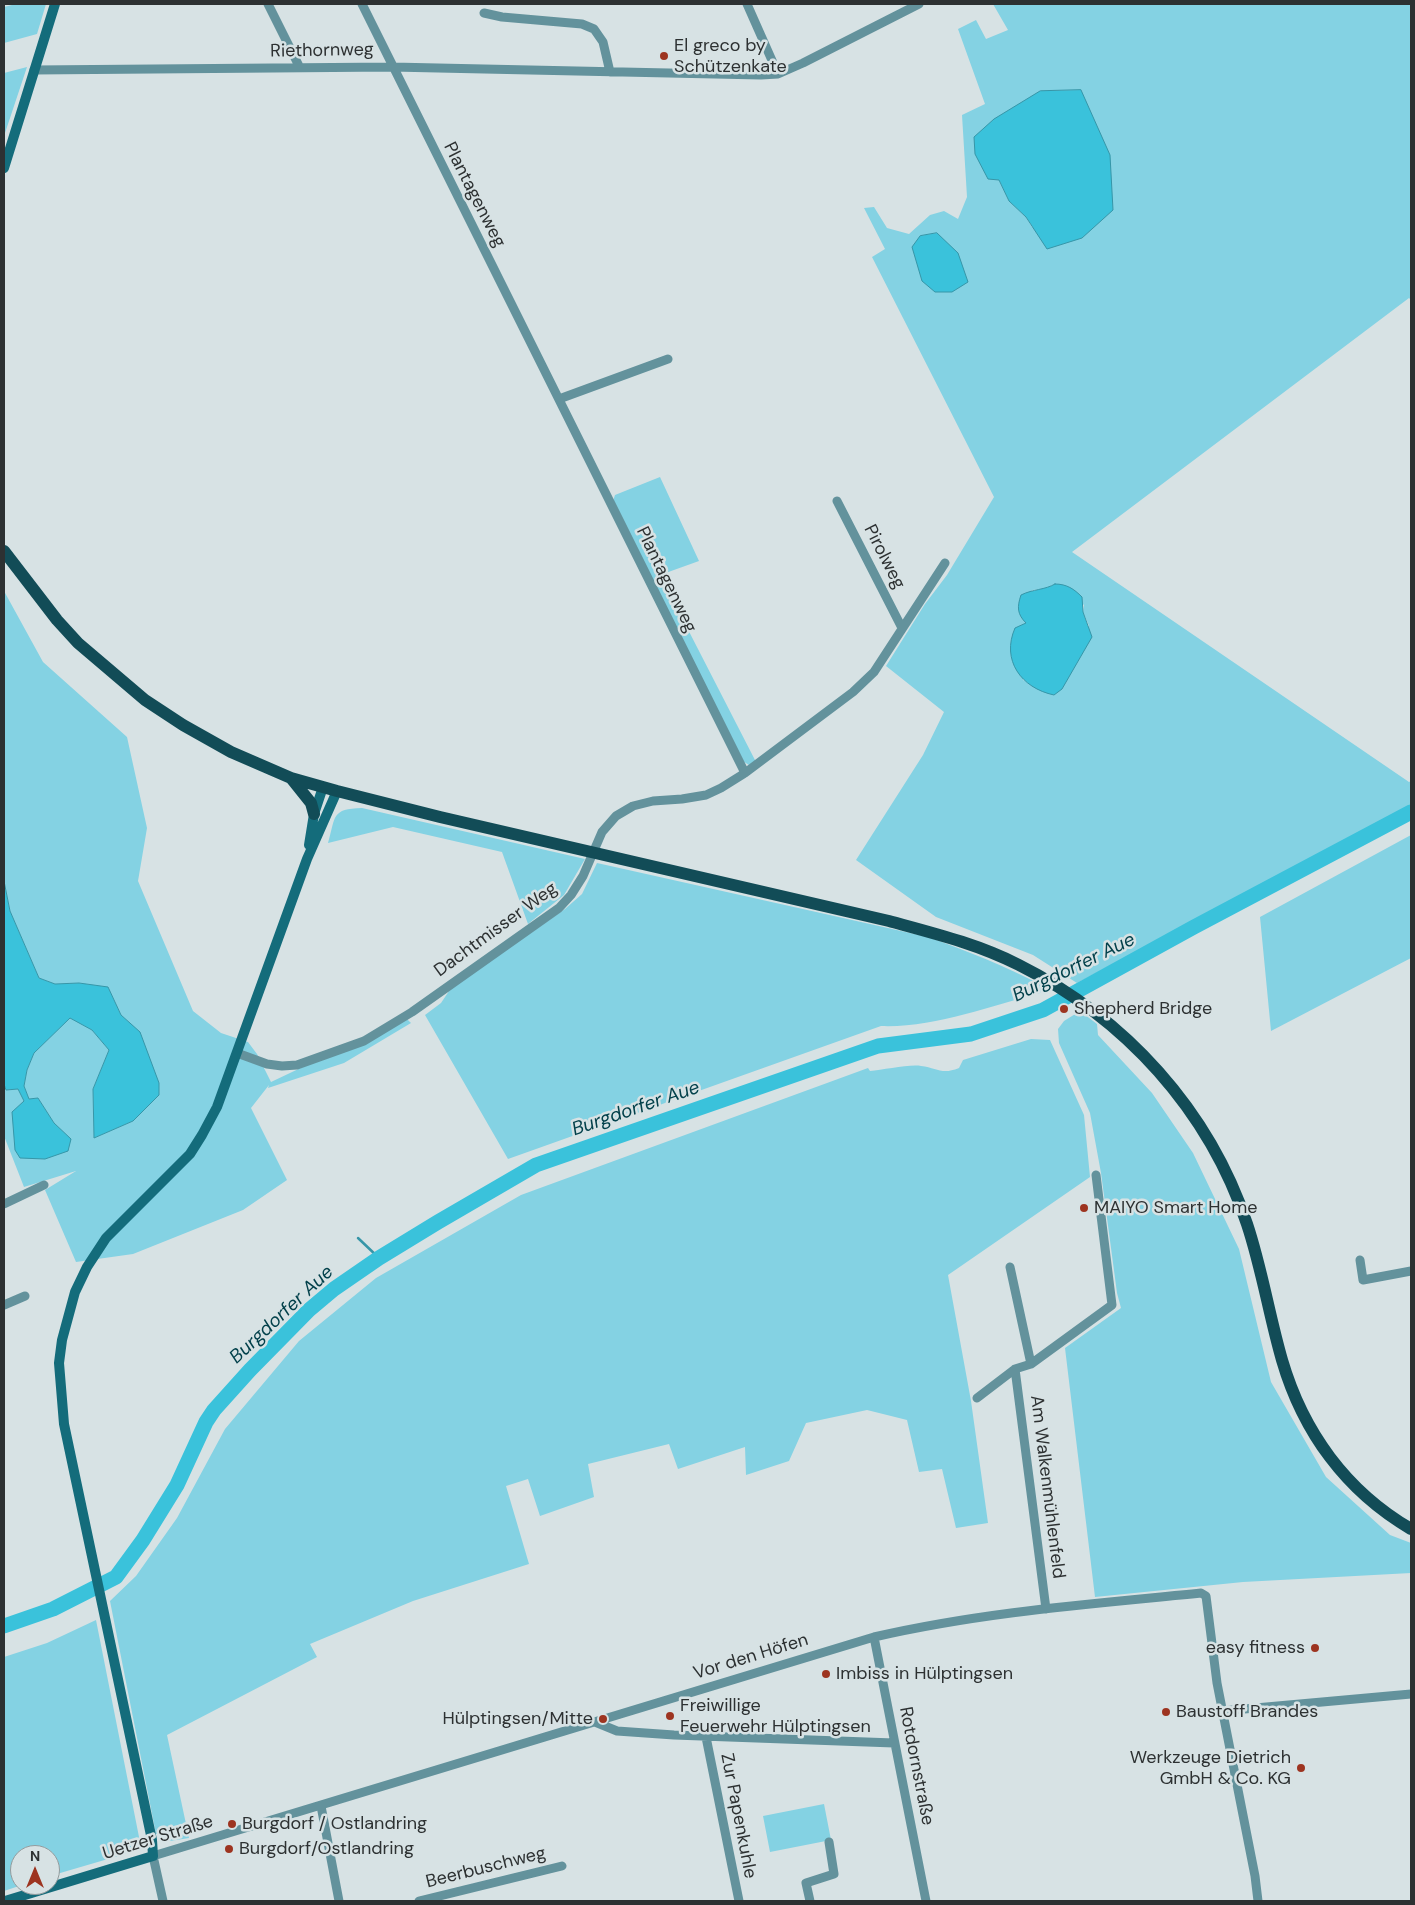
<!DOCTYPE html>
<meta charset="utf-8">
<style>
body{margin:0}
#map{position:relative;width:1415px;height:1905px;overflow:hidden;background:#d7e2e4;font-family:"DM Sans",sans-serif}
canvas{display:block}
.frame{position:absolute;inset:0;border:5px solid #2d3132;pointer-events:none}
.north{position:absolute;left:10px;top:1845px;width:50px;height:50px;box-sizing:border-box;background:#d7e2e4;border:1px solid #939b9d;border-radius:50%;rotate:0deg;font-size:14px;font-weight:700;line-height:20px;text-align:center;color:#2d3132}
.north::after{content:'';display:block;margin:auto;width:18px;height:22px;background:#9d3420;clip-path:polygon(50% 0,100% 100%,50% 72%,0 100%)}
</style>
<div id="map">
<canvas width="1415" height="1905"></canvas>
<div class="frame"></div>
<div class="north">N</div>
</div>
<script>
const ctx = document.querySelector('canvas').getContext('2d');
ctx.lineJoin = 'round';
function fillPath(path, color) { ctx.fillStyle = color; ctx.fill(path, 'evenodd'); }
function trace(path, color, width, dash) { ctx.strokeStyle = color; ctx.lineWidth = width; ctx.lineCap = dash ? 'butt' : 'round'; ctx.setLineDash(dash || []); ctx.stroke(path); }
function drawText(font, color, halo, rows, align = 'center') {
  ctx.font = font + ' "DM Sans",sans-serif'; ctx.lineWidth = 5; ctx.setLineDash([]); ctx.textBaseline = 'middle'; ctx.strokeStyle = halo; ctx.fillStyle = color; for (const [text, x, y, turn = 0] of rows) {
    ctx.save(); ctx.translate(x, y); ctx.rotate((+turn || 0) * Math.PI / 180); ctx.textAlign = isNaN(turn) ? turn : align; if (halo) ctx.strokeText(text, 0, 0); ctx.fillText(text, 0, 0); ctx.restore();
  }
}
const green = new Path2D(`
 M16,4H46L37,34L4,43V7Z
 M993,4H1411V300L1409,298L1072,552L1409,782L1411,781V806L1077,983L1033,955L936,917L856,860L923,755L944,712L886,666L925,604L947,575L994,497L872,257L885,249L864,208L874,207L887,228L909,234L930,215L944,211L958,219L967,197L962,115L985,104L958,29L976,20L986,39L1008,30ZM999,180L1082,238L1032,227L1026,217L1009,201ZM1055,584L1084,605L1083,612L1089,626L1054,695L1023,680L1026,623L1032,590L1047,589Z
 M27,67L4,136V73Z
 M660,477L699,561L660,575L756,762L749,765L741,760L613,501L615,495Z
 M4,591L43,662L127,737L147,828L138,881L193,1011L221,1033L248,1042L257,1054L271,1082L406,1018L411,1023L344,1063L268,1088L269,1085L251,1108L287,1180L243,1210L133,1254L76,1262L45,1190L76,1171L24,1187L4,1136V1084L6,1090L18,1089L24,1101L70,1139L54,1123L38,1098L29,1099L24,1086L27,1070L34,1053L70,1017L92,1030L109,1050L93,1089L94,1138L133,1121L159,1095L140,1033L121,1015L108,988L79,983L55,984L39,978L10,911L4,881Z
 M362,808L585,859L564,895L528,924L502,852L393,827L328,843C336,816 331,809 362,808Z
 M1411,835V958L1271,1031L1260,917Z
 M597,863L928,937C967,951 1006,966 1043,986L1040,993C990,1006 933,1028 881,1026L508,1159L425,1015L441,1003L451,988L565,909L582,894Z
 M1080,1011L1097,1024L1098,1035L1152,1093L1193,1153L1239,1249L1271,1382L1326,1477L1390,1535L1411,1543V1573L1243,1582L1095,1597L1065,1348L1121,1308L1117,1293L1101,1173L1090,1113L1059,1043L1058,1029L1064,1021Z
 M1031,1039L1050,1040L1084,1115L1090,1177L948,1275L971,1401L988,1523L956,1528L942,1469L919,1472L907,1420L867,1410L806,1423L789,1461L746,1475L745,1447L678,1469L669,1444L588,1464L594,1497L540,1516L528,1479L506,1486L529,1564L413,1601L310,1644L317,1657L167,1735L189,1838L170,1841L163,1833L156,1834L110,1601L136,1576L177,1518L225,1429L299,1341L376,1278L521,1195L868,1068L870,1071C883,1070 910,1064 921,1066C937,1068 942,1075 959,1068L963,1060Z
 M96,1620L140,1842L125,1854L50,1876V1855H20V1885H22L4,1891V1657L47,1643Z
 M824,1804L831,1840L770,1852L763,1816Z`);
const water = new Path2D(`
 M1081,90L1110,155L1113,210L1082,238L1047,249L1026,217L1009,201L999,180L988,179L975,154L974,137L994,119L1040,91Z
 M937,233L958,253L968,282L952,292H935L922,281L912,247L920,236Z
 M1055,584C1067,584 1074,589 1082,597L1083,612L1092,637L1062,689L1054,695C1021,688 1001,660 1015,628L1026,623C1017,614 1017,607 1021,595C1033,589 1045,590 1055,584Z
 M4,881L10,911L39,978L55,984L79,983L108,987L121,1015L140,1032L159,1083V1095L133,1121L94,1138L93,1089L109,1050L92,1030L70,1018L34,1053L27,1070L24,1086L29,1099L38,1098L54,1123L71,1139L68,1151L45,1159L20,1158L15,1150L12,1112L24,1101L18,1089L6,1090L4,1084Z`);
const stream = new Path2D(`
 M358,1238L379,1258`);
const river = new Path2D(`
 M4,1626L53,1609L116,1577L143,1540L177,1485L206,1422L214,1410L250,1370L309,1310L334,1289L379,1258L438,1222L536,1165L878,1046L971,1034L1043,1010L1194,927L1411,812`);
const street = new Path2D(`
 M268,4L300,68
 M362,4L745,773
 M747,4L778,74
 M484,13L502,17L582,24L594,29L603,42L610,72
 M34,70L392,67L761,75L778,74L803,63L919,4
 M559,399L668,359
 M837,501L902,628
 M237,1053L267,1064L282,1066L297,1065L364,1041L412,1012L559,908L571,895L583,876L602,832L616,816L633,806L653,801L682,799L706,795L721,788L745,773L853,692L874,672L945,563
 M4,1204L44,1185
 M1360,1260L1363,1280L1411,1271
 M1010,1267L1031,1364
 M4,1305L25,1296
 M977,1398L1015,1369
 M1046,1609L1015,1369L1031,1364L1112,1305L1096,1175
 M874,1637L926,1901
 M1222,1711L1411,1694
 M595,1722L617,1731L674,1735L894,1743
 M706,1737L739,1901
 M321,1806L339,1901
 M163,1901L153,1856L874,1637C982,1612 1091,1604 1201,1593L1206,1596L1217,1683L1255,1876L1258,1901
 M419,1901L562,1866
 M810,1901L806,1883L834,1874L829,1842`);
const secondary = new Path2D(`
 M4,168L55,4
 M309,845L314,814L323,787
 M5,1901L153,1856L152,1840L64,1424L59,1363L62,1340L75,1292L87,1267L106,1238L190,1154L202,1135L217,1107L307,859L337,791`);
const primary = new Path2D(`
 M4,551L57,620L78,643L145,700L183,725L231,752L291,778L337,791L440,817L889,921C933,933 978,944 1019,965C1125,1018 1209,1110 1247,1224C1262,1269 1269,1315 1282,1360C1303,1432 1346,1491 1411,1529
 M291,778L311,803L314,814`);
const markers = [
 [664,56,5,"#9d3420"],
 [1064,1009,5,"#9d3420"],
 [1084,1208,5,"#9d3420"],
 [1315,1648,5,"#9d3420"],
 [826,1674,5,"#9d3420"],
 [1166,1712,5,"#9d3420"],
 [670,1716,5,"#9d3420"],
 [603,1719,5,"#9d3420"],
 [1301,1768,5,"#9d3420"],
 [232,1824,5,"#9d3420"],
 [229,1849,5,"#9d3420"]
];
const poiNames = [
 ["El greco by",674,46],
 ["Schützenkate",674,67],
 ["Shepherd Bridge",1074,1009],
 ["MAIYO Smart Home",1094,1208],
 ["easy fitness",1305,1648,"right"],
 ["Imbiss in Hülptingsen",836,1674],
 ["Freiwillige",680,1706],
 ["Feuerwehr Hülptingsen",680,1727],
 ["Baustoff Brandes",1176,1712],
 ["Hülptingsen/Mitte",593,1719,"right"],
 ["Werkzeuge Dietrich",1291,1758,"right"],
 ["GmbH & Co. KG",1291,1779,"right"],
 ["Burgdorf / Ostlandring",242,1824],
 ["Burgdorf/Ostlandring",239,1849]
];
const streetNames = [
 ["Riethornweg",322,51,-1],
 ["Plantagenweg",474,195,63],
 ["Pirolweg",884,557,63],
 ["Plantagenweg",666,580,64],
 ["Dachtmisser Weg",496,930,-36],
 ["Am Walkenmühlenfeld",1047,1487,83],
 ["Vor den Höfen",751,1657,-17],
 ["Rotdornstraße",916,1766,79],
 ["Zur Papenkuhle",738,1816,79],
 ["Uetzer Straße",158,1838,-17],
 ["Beerbuschweg",486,1868,-14]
];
const waterNames = [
 ["Burgdorfer Aue",1074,968,-26],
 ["Burgdorfer Aue",636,1109,-19],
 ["Burgdorfer Aue",282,1315,-43]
];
fillPath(green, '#84d2e3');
fillPath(water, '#3ac2db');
trace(water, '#3696a8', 1);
trace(stream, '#3696a8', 2.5);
trace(river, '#3ac2db', 15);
trace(street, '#63929c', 9);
trace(secondary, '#146c7b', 10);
trace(primary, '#124c57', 12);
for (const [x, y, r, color] of markers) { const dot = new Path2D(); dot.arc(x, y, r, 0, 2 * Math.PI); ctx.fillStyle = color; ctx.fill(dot); trace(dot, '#d7e2e4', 2); }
drawText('18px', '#2d3132', '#d7e2e4', poiNames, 'left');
drawText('18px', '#2d3132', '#d7e2e4', streetNames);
drawText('italic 19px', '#03414b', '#d7e2e4', waterNames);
</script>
